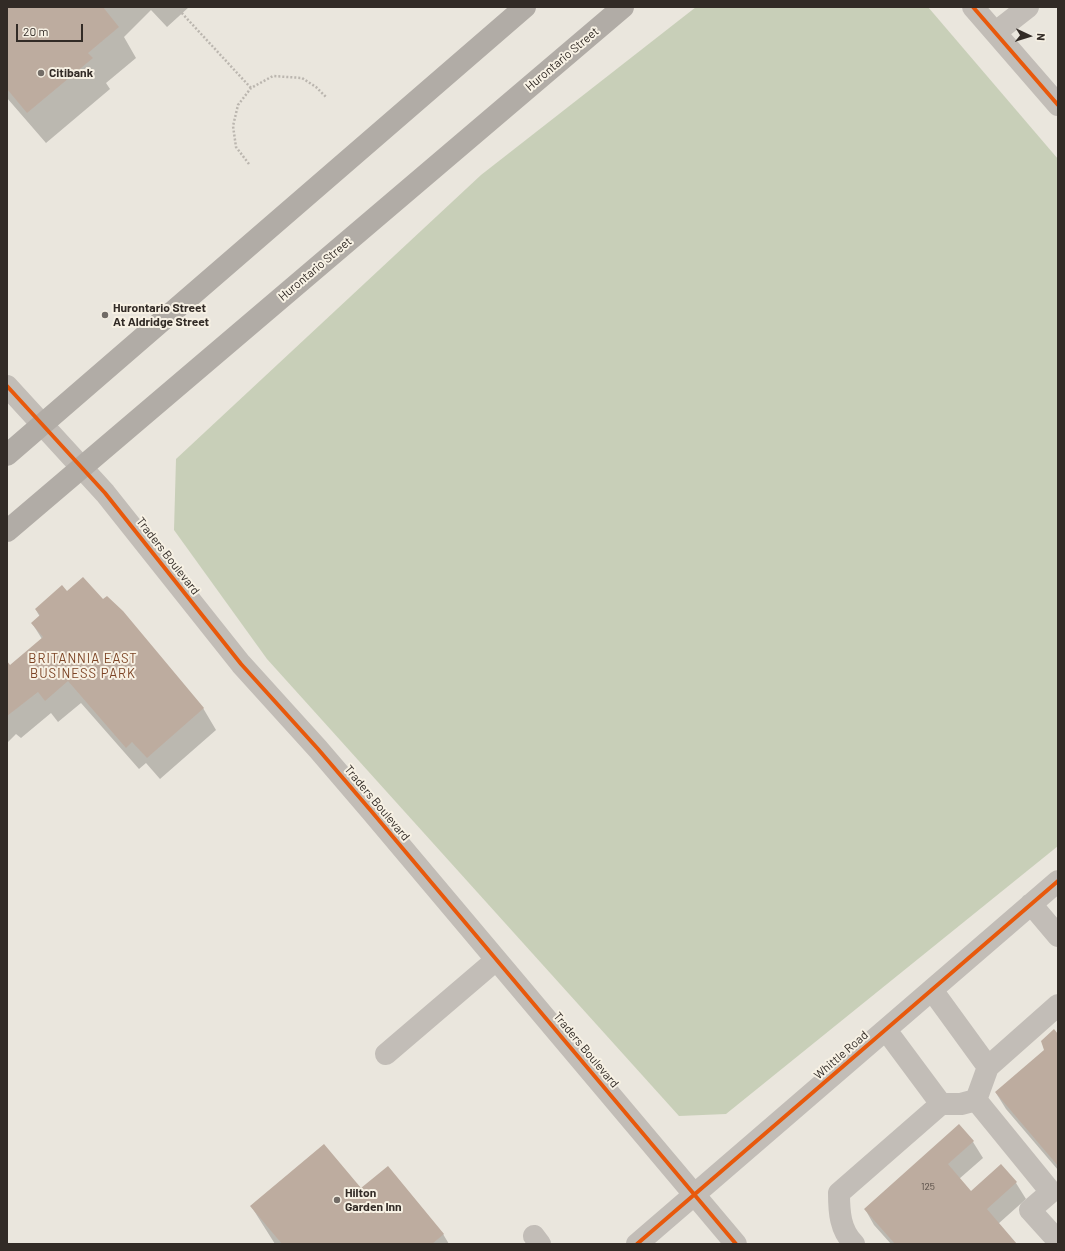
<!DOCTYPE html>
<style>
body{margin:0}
#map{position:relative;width:1065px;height:1251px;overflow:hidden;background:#eae6dd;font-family:Barlow,sans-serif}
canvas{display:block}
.frame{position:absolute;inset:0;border:8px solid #322b26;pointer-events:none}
.north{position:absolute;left:1009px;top:16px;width:40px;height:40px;-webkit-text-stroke:3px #f7f1e4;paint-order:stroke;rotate:94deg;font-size:11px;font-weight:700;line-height:16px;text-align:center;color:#322b26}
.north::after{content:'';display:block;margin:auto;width:14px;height:18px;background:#322b26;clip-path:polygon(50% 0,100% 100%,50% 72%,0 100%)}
.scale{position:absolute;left:16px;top:24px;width:67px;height:18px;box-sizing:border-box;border:2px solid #322b26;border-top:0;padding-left:5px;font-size:12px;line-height:14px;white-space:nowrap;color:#322b26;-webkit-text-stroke:3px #f7f1e4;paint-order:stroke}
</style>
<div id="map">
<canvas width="1065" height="1251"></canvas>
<div class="frame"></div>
<div class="north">N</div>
<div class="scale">20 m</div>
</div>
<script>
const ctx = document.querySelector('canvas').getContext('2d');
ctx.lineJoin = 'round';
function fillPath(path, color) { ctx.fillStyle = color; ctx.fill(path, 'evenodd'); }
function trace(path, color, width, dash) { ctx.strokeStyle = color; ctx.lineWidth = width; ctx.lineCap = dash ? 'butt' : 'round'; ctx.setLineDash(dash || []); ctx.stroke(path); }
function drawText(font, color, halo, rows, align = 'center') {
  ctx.font = font + ' Barlow,sans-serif'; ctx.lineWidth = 4; ctx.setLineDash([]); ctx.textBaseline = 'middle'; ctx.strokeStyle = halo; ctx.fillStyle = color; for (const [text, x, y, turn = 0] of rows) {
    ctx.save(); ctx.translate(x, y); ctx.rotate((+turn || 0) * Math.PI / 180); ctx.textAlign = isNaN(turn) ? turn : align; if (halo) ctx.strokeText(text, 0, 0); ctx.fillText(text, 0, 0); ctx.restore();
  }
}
const green = new Path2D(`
 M696,7H928L1058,159V846L726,1114L679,1116L267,659L174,530L176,459L481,175Z`);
const shadow = new Path2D(`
 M7,7H189L167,27L151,10L124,37L136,58L106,83L110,89L46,143L7,98Z
 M67,592L203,708L216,730L160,779L146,763L139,769L81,703L58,722L51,713L21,738L16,734L7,743V663L10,666L42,639L32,623L40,617L36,610Z
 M1058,1035V1170L1006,1109L996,1093L1045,1050Z
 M959,1125L973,1142L983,1158L959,1179L971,1192L1001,1166L1016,1183L1026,1199L998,1224L1016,1244H891L874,1225L865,1209Z
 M251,1206L443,1234L449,1244H275Z`);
const building = new Path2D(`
 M7,7H103L119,27L88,53L93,58L27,113L7,89Z
 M83,577L103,599L107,596L123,611L204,708L147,758L132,742L126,748L68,681L45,701L38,692L7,716V661L10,665L43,637L31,623L40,615L35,609L62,585L67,591Z
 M1054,1029L1058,1034V1166L995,1092L1044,1050L1041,1041Z
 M959,1124L974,1141L948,1164L971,1191L1001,1164L1017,1182L987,1209L1017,1244H895L864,1209Z
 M324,1144L361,1188L388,1166L444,1234L432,1244H282L250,1206Z`);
const path = new Path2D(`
 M179,10L251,88
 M249,164L236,147L233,126L238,105L251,88L273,76L302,78L316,87L326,97`);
const minor = new Path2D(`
 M973,7L1058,105
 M996,32L1028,7
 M7,386L105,493L241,664L318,749L372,812L736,1244
 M1031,904L1058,936
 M932,990L988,1067
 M886,1030L941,1104
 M386,1054L496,960
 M976,1100L1051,1192L1030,1210L1058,1241
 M534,1236L540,1244
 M637,1244L1058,881
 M854,1244C840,1230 839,1212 839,1193L941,1104H961L976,1100L988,1067L1058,1005`);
const major = new Path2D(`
 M7,455L525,7
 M7,531L623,7`);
const cycleway = new Path2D(`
 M973,7L1058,105
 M7,386L105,493L241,664L318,749L372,812L736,1244
 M637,1244L1058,881`);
const markers = [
 [41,73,4,"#726c66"],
 [105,315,4,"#726c66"],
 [337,1200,4,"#726c66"]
];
const numberNames = [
 ["125",928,1187]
];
const streetNames = [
 ["Hurontario Street",562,59,-40],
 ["Hurontario Street",315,269,-40],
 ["Traders Boulevard",168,556,52],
 ["Traders Boulevard",377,803,50],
 ["Traders Boulevard",586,1050,50],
 ["Whittle Road",841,1055,-41]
];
const poiNames = [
 ["Citibank",49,73],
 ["Hurontario Street",113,308],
 ["At Aldridge Street",113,322],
 ["Hilton",345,1193],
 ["Garden Inn",345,1207]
];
const neighbourhoodNames = [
 ["BRITANNIA EAST",83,659],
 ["BUSINESS PARK",83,674]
];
fillPath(green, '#c8cfb8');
fillPath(shadow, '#0003');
fillPath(building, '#bdac9f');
trace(path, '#bbb6af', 2.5, [2, 2]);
trace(minor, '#c2bdb7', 22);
trace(major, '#b1aca6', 22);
trace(cycleway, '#e8590c', 4);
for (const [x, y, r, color] of markers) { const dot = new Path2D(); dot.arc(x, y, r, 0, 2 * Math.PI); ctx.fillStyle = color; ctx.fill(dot); trace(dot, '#f7f1e4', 1.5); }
drawText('10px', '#554b44', null, numberNames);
drawText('12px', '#322b26', '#f7f1e4', streetNames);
drawText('bold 12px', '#322b26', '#f7f1e4', poiNames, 'left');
ctx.letterSpacing = '1px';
drawText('13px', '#7c4324', '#f7f1e4', neighbourhoodNames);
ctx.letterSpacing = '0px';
</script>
